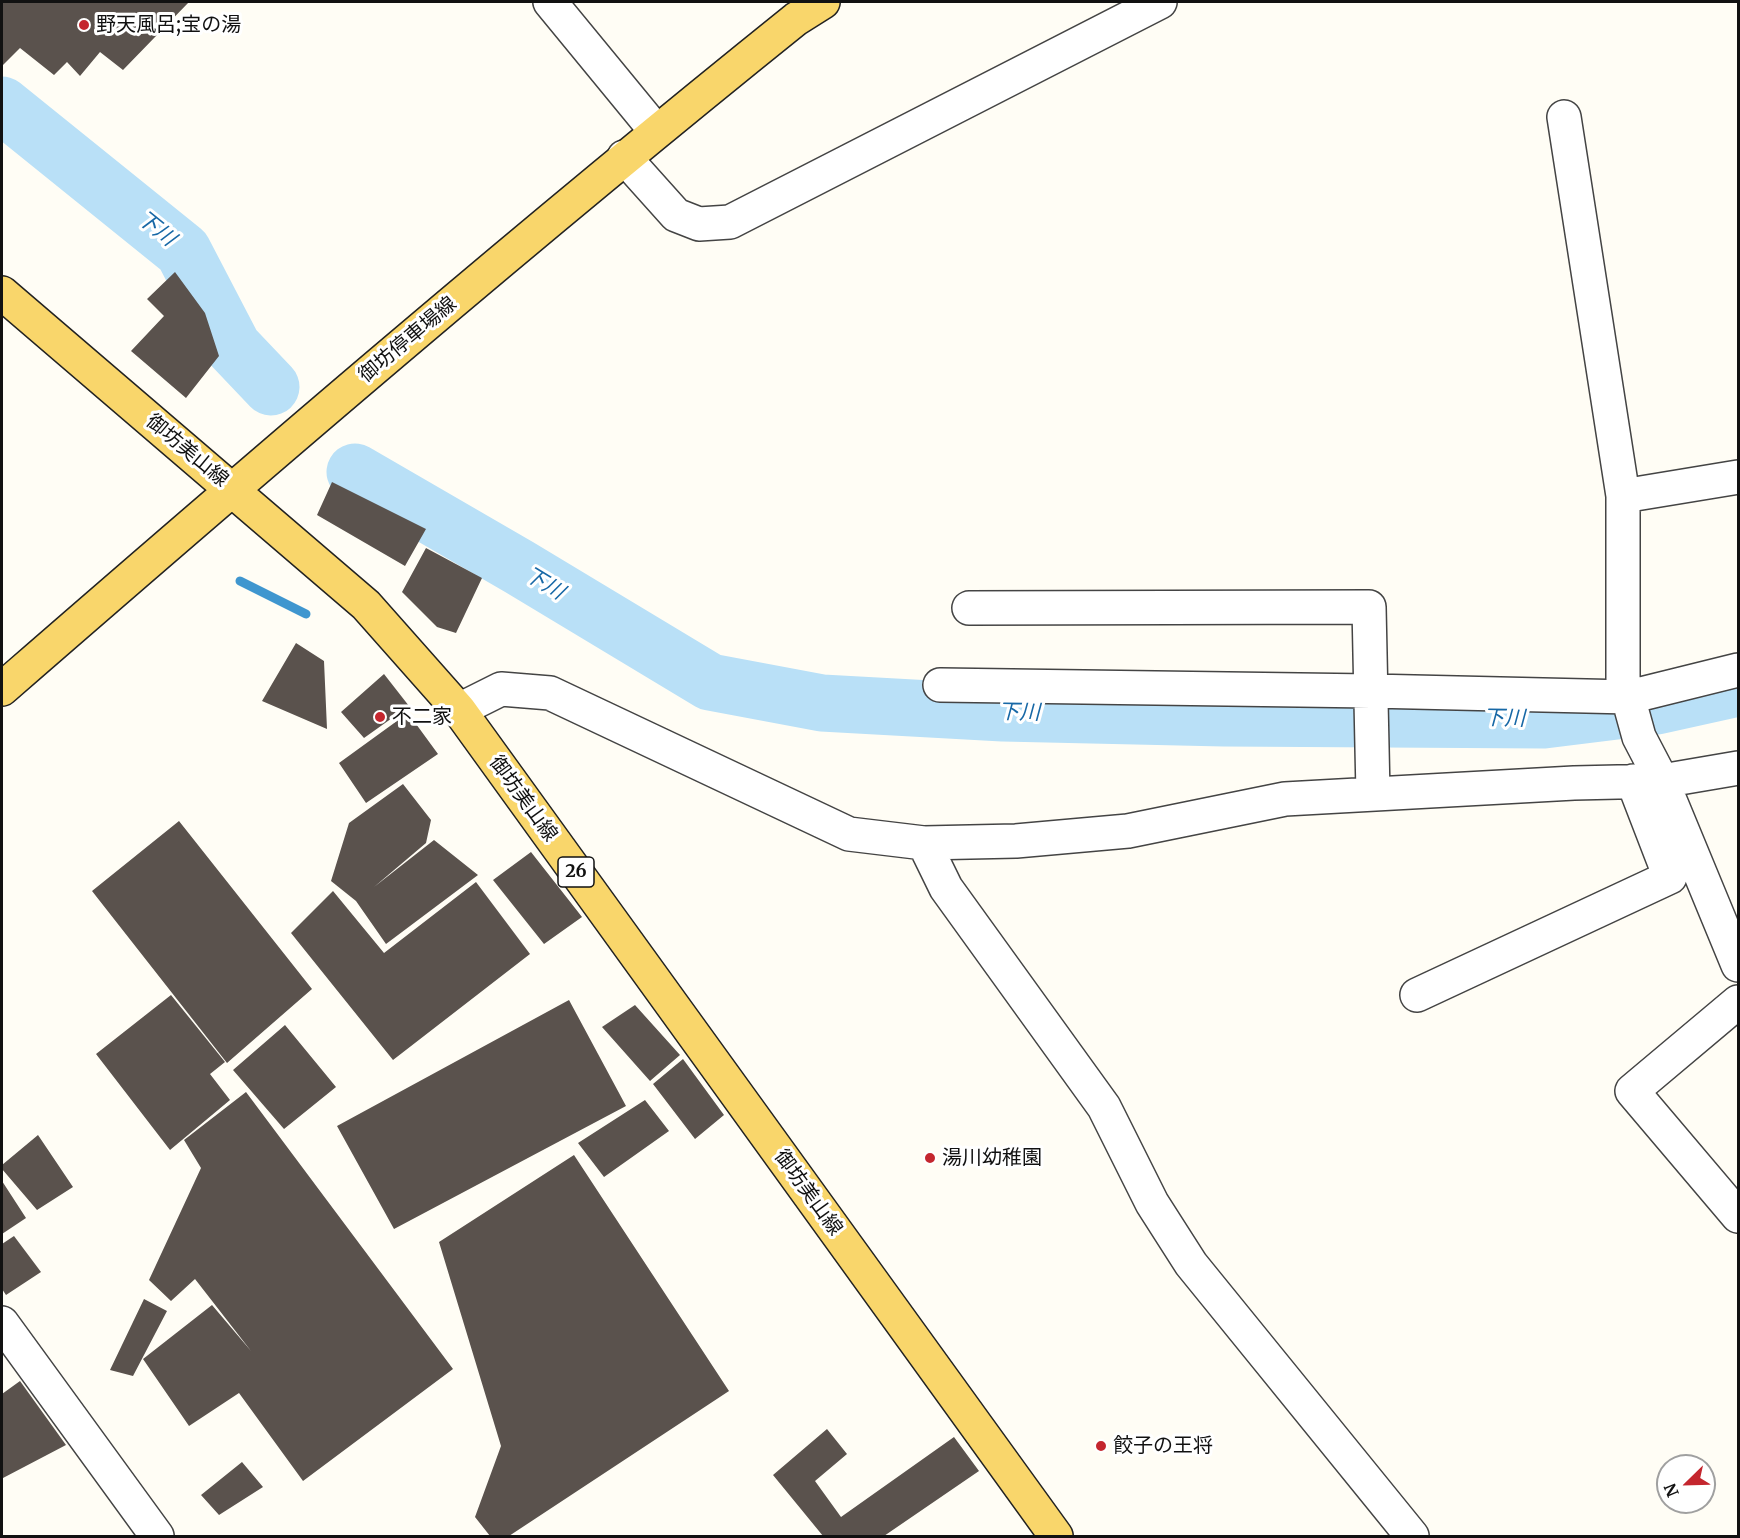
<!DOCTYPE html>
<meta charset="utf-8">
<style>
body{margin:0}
#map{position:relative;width:1740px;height:1538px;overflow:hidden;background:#fffdf5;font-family:Merriweather,serif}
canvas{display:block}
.frame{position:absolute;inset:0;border:3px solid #111;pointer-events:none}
.north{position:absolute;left:1656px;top:1454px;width:60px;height:60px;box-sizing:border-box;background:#fff;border:2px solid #a0a0a0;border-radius:50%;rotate:247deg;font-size:16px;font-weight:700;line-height:24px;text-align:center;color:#111}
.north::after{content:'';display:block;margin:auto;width:21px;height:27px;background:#c4262e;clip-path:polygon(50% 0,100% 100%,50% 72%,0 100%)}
</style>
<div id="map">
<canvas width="1740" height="1538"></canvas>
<div class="frame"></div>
<div class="north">N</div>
</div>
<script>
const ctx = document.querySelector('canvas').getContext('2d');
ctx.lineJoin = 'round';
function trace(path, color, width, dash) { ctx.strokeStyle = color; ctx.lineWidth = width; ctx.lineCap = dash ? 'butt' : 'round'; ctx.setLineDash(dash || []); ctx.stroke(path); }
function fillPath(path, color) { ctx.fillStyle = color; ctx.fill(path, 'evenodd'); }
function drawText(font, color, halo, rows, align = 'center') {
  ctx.font = font + ' Merriweather,"Noto Sans JP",serif'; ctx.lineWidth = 6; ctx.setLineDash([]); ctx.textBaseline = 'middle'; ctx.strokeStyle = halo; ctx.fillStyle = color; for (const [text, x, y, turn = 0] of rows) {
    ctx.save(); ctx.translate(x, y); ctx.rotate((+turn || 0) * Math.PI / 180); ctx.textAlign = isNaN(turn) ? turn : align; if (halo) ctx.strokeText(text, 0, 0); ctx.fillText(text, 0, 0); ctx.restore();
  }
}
const stream = new Path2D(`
 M240,581L306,614`);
const river = new Path2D(`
 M2,105L183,251L233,347L271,387
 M355,472L519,567L710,682L822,703L1003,713L1224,718L1544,720L1657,706L1738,688`);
const building = new Path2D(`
 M2,2H189L123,70L100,52L80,76L67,62L54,75L20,48L2,66Z
 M175,272L205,313L219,356L186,398L131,351L164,316L147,299Z
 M332,482L426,529L405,566L317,515Z
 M426,548L482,578L456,633L437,627L402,592Z
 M296,643L324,661L327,729L262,701Z
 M384,674L409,706L364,738L341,712Z
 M408,713L438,754L366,803L339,763Z
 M403,784L431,820L426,843L374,887L434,840L478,875L386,944L356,901L331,881L349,823Z
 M179,821L312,989L227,1063L92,891Z
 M531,852L582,917L544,944L493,880Z
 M476,882L530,954L393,1060L291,933L333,891L384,953Z
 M171,995L225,1062L210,1074L230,1100L170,1150L96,1054Z
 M569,1000L626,1106L394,1229L337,1126Z
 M635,1005L680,1055L650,1081L602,1027Z
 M285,1025L336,1087L284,1129L233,1070Z
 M683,1059L724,1115L695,1139L653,1084Z
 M246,1092L453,1369L303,1481L239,1393L189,1426L143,1359L212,1305L251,1351L195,1279L171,1301L149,1280L201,1168L184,1140Z
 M645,1100L669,1131L604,1177L578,1143Z
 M38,1135L73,1187L37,1210L2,1169V1165Z
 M574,1155L729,1391L509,1536H490L475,1517L501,1446L439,1242Z
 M2,1181L26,1218L2,1234Z
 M14,1236L41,1272L6,1295L2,1289V1244Z
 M144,1299L167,1311L133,1376L110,1370Z
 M20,1381L66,1445L3,1478L2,1394Z
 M827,1429L847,1454L815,1481L841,1517L954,1437L979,1471L884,1536H823L773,1475Z
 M242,1462L263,1487L219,1515L201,1495Z`);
const minor = new Path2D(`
 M550,2L656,131
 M1564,117L1623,496V679L1639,737L1662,781L1738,965
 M624,157L676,215L699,224L730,222L1160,2
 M1623,496L1738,477
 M969,608L1369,607L1373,794
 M940,685L1371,691L1629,697L1738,670
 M459,710L501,689L550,693L849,834L924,843L1016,841L1128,831L1285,799L1574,783L1662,781L1738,768
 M924,843L946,888L1104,1107L1152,1203L1191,1264L1412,1536
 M1417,995L1670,877L1633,781
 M1738,1002L1632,1091L1738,1216
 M2,1323L157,1536`);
const major = new Path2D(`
 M2,293L366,605L459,710L1056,1536
 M2,689C263,462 526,236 796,19L823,2`);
const markers = [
 [84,25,6,"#c4262e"],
 [380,717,6,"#c4262e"],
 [930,1158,6,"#c4262e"],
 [1101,1446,6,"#c4262e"]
];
const shields = [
 [576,872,36]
];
const shieldNames = [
 ["26",576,872]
];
const poiNames = [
 ["野天風呂;宝の湯",96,25],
 ["不二家",392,717],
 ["湯川幼稚園",942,1158],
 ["餃子の王将",1113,1446]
];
const streetNames = [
 ["御坊停車場線",408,340,-40],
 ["御坊美山線",187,451,40],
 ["御坊美山線",523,799,54],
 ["御坊美山線",808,1193,54]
];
const waterNames = [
 ["下川",156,229,39],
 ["下川",544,584,31],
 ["下川",1019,713,1],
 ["下川",1504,719,1]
];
trace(stream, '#3f96cf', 9);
trace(river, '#b9e0f7', 57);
fillPath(building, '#5a524d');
trace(minor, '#444', 36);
trace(major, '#222', 36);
trace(minor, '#fff', 33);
trace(major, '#f9d66b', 33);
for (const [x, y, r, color] of markers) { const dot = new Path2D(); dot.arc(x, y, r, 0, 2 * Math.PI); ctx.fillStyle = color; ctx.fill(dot); trace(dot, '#fff', 2); }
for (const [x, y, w] of shields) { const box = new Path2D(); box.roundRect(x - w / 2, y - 15, w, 30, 4.5); ctx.fillStyle = '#fff'; ctx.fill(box); trace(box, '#111', 1.5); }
drawText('bold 18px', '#111', null, shieldNames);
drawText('20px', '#111', '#fff', poiNames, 'left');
drawText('20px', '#111', '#fff', streetNames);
drawText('italic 21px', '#1768a6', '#fff', waterNames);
</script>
